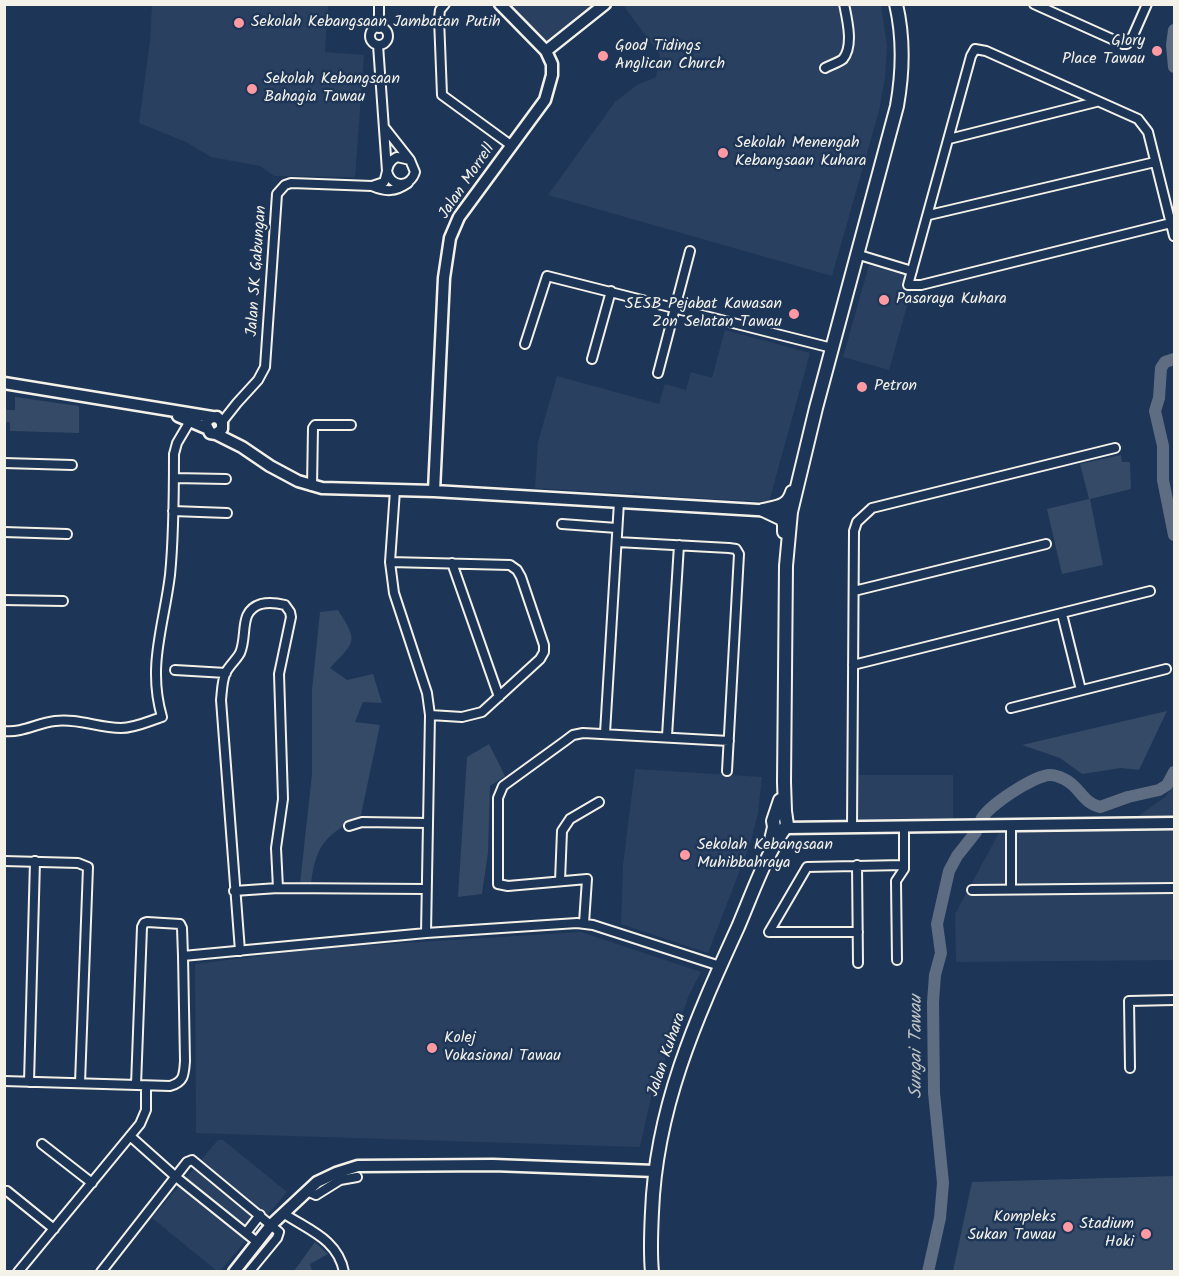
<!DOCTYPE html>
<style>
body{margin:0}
#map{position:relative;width:1179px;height:1276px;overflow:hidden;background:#1d3557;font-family:Kalam,sans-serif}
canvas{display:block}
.frame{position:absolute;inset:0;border:6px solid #f4f1e8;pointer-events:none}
</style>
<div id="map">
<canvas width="1179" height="1276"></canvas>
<div class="frame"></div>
</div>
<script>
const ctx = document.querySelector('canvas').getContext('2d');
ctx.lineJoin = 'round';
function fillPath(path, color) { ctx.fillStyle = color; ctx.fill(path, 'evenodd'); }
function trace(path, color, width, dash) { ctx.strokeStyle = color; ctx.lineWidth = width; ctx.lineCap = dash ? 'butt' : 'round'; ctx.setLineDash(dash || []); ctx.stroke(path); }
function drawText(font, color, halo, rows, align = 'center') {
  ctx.font = font + ' Kalam,sans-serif'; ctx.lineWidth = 5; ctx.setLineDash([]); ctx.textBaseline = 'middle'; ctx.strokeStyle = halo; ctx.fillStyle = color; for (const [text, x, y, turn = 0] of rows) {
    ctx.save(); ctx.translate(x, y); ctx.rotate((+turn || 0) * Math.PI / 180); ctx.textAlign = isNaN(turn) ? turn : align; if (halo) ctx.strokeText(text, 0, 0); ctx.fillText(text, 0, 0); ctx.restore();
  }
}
const built = new Path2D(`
 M152,5H328L325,52L364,55L355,177L274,176L260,166L211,157L186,142L139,123L150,41Z
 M510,5H593L546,41L539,37Z
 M623,5H881L887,46L885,78L879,111L832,276L548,195L615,102L637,85L656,77L660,55Z
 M869,265L915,278L889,370L843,357Z
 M725,330L810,353L769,502L645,495L634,492L632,494L535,488L538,442L557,376L659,404L665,384L686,390L691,372L712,378Z
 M635,769L762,777L758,813L750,844L708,953L621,924L623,865Z
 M858,775H953V821H858Z
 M1174,785V960L956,962L955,914L1007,818L1137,817L1165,797Z
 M581,932L701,972L689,995L650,1102L640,1147L196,1133L195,964L324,948Z
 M218,1140H223L287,1192L220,1271H217L152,1218Z`);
const green = new Path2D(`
 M15,397L79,406V433L10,431V422H5V410H15Z
 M1121,455L1122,462H1130L1131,489L1090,499L1103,565L1062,574L1047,509L1089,499L1080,464Z
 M338,610C359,643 355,641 330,668L347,680L373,674L382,703L363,702L355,722L380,725L361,815C327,836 316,842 311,884H300L312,774V690L320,612Z
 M1167,711L1139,770L1121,768L1082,774L1060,758L1022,745Z
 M489,744L505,776L490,786L488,852L482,894L458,897L467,757Z
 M1174,1176V1271H953L972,1182Z
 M315,1242L328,1254L310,1264L312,1271H294Z`);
const river = new Path2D(`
 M1174,30L1172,45L1174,67
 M1174,359L1165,362L1161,368L1159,398L1155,411L1163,446V480L1174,535
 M981,820C987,806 1035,775 1050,775C1054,775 1060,777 1064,779C1080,786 1081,802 1100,807L1128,797L1159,790L1167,785L1174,772
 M928,1272L940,1218L943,1183L934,1093L933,1002L935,975L941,953L937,924L949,871L957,856L976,832`);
const street = new Path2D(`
 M445,4L440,10L439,18L442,95L512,146
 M1034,4L1123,44H1127L1132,38L1147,4
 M370 36a9 9 0 1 1 18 0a9 9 0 1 1-18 0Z
 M379,28V4
 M825,68C830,65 838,63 843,59C854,46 847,19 844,4
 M384,127L410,160
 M949,139L1096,102
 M372,186L384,182C388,172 386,162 397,157L410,160L415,172C410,188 391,188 387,171L378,45
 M929,215L1155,162
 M1171,223L921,285H908L971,56L975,49L986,51L1138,119L1148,132L1174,236
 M856,254L912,271
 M525,344L547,276L832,348
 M592,359L611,291
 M658,373L690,251
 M222,422L237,403L258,380L265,367L277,194L285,185L291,183L372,186C386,192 395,192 408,183
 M4,463L72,465
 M174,478L226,479
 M312,486L313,428L315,425H351
 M395,490L390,562L394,593L427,693L430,715L426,933
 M173,511L227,513
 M562,524L617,528
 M4,532L67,534
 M617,542L729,548L736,549L739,554L727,771
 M390,562L510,565L517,570L521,577L544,645V652L540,659L482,712L462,717L430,715
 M452,563L499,697
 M854,591L1046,544
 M4,600L63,601
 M1062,614L1081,690
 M853,665L1150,591
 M175,670L226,673
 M1011,708L1166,669
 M4,731C23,733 37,723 55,721C78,718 98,728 121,728C135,728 149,721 162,717C147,666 164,625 170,575C174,535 174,494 174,454L177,443L190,421
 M605,733L619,502
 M667,736L679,545
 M349,826L362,822L427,823
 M852,827L854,531L857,522L872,508L1115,448
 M4,861L78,863L88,867L80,1083
 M857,865L858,963
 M560,881L562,831L570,819L599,802
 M1011,889V825
 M972,890L1174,888
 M234,891L278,888L425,889
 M584,923L587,879L508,886L498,884V798L503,786L565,741L573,735L583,733L729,741
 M769,932L807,867L904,865
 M769,932H858
 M240,951L221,700C222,691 222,680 226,672C230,665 236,660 240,653C248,635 238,611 261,604C269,602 277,603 285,605L290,612L291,617L279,674L283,799L276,848L278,888
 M183,956L426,933L577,923L593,925L720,966
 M897,960L896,881L904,869V826
 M1130,1068L1129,1001L1174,1000
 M4,1081L170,1086C184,1082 184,1075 185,1061L183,956L182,928L180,924L147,922L144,923L142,927L136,1085
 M29,1082L35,861
 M130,1136L176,1177L257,1242
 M42,1144L92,1183
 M7,1191L54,1229
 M307,1191L316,1195L340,1180L357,1177
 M283,1213C308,1230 338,1239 344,1272
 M246,1233L260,1215
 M18,1272L140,1124L146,1110V1086
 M101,1272L187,1162L192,1160L279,1232L277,1238L249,1272`);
const secondary = new Path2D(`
 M500,4L546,51
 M4,383L212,417
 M178,416L206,428
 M216,434L222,429V422L217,417C210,417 207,419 206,425L210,433L216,434L242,447L270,466L298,481L322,488L434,491L791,512
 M434,491L444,278L450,238L459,217L545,100L552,75V64L546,51L605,4
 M785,828L1174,823
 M234,1272L271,1225L317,1182L336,1173L358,1166L493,1165L655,1171`);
const primary = new Path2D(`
 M763,510L782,519L784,524V532
 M763,510C776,507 788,507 792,492
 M770,844L774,827L773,821L780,800
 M652,1272C650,1252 651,1232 652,1212C656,1108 695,1021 738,927C753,892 765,856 787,825L785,811L784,782L786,566L791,512L816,408L897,106C903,72 904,38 896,4`);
const markers = [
 [239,23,6,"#ff9aa2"],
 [1157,51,6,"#ff9aa2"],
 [603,56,6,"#ff9aa2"],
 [252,89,6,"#ff9aa2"],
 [723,153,6,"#ff9aa2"],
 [884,300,6,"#ff9aa2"],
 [794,314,6,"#ff9aa2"],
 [862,387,6,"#ff9aa2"],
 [685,855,6,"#ff9aa2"],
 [432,1048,6,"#ff9aa2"],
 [1068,1227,6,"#ff9aa2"],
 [1146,1234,6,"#ff9aa2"]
];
const poiNames = [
 ["Sekolah Kebangsaan Jambatan Putih",251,23],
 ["Glory",1145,42,"right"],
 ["Place Tawau",1145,60,"right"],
 ["Good Tidings",615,47],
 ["Anglican Church",615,65],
 ["Sekolah Kebangsaan",264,80],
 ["Bahagia Tawau",264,98],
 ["Sekolah Menengah",735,144],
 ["Kebangsaan Kuhara",735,162],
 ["Pasaraya Kuhara",896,300],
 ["SESB Pejabat Kawasan",782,305,"right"],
 ["Zon Selatan Tawau",782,323,"right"],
 ["Petron",874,387],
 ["Sekolah Kebangsaan",697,846],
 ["Muhibbahraya",697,864],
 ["Kolej",444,1039],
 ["Vokasional Tawau",444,1057],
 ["Kompleks",1056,1218,"right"],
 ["Sukan Tawau",1056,1236,"right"],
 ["Stadium",1134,1225,"right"],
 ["Hoki",1134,1243,"right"]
];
const streetNames = [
 ["Jalan Morrell",468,182,-56],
 ["Jalan SK Gabungan",258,271,-86],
 ["Jalan Kuhara",668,1055,-71]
];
const waterNames = [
 ["Sungai Tawau",918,1047,-90]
];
fillPath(built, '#2a4060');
fillPath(green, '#354a67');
trace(river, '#5e6d82', 12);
trace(street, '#f4f1e8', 12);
trace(secondary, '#f4f1e8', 15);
trace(primary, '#f4f1e8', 16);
trace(street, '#1d3557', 8);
trace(secondary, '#1d3557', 10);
trace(primary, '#1d3557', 12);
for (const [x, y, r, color] of markers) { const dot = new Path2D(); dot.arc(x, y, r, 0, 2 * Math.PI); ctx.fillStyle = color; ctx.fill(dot); trace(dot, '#1d3557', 2); }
drawText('16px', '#f4f1e8', '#1d3557', poiNames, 'left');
drawText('16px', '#f4f1e8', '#1d3557', streetNames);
drawText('italic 18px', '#c0c3c4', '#1d3557', waterNames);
</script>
